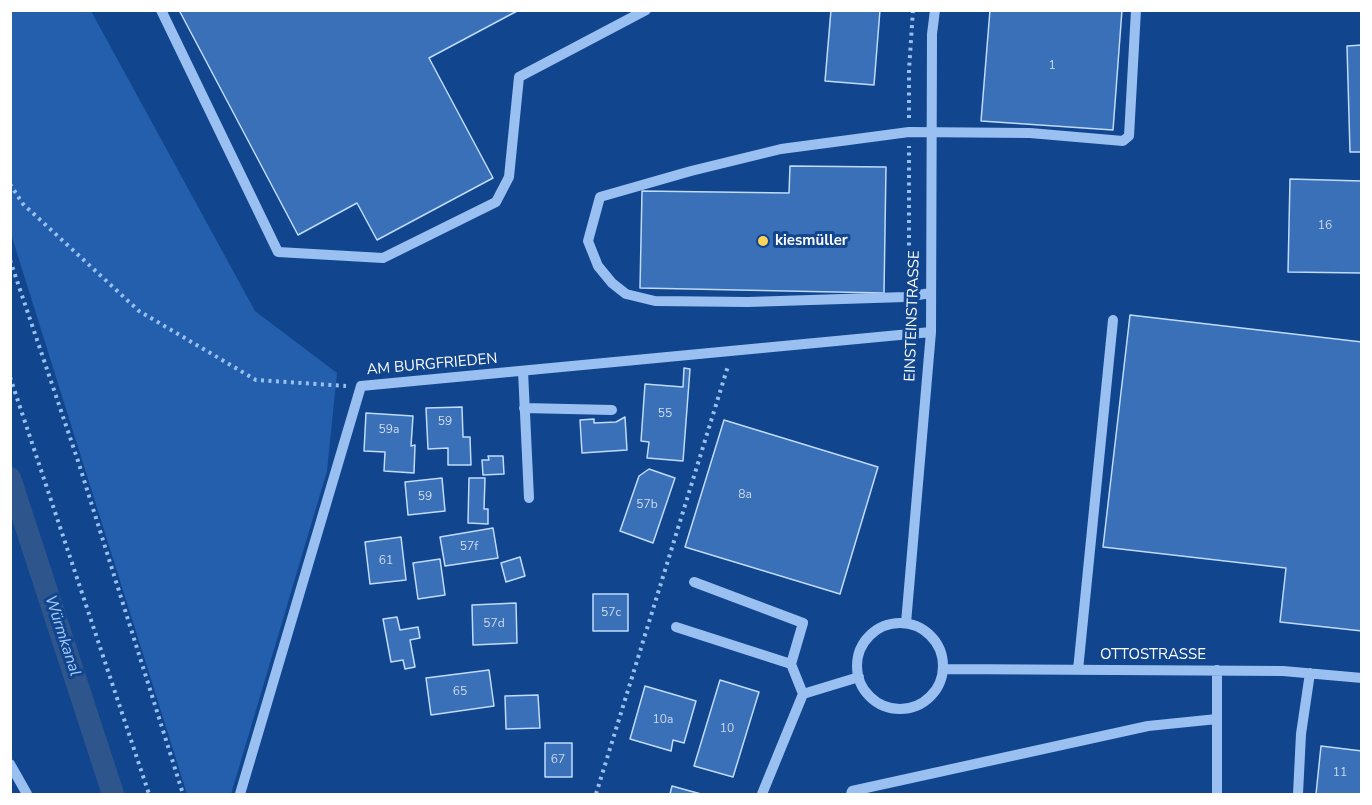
<!DOCTYPE html>
<meta charset="utf-8">
<style>
body{margin:0}
#map{position:relative;width:1372px;height:805px;overflow:hidden;background:#11458d;font-family:"Nunito Sans",sans-serif}
canvas{display:block}
.frame{position:absolute;inset:0;border:12px solid #fff;pointer-events:none}
</style>
<div id="map">
<canvas width="1372" height="805"></canvas>
<div class="frame"></div>
</div>
<script>
const ctx = document.querySelector('canvas').getContext('2d');
ctx.lineJoin = 'round';
function fillPath(path, color) { ctx.fillStyle = color; ctx.fill(path, 'evenodd'); }
function trace(path, color, width, dash) { ctx.strokeStyle = color; ctx.lineWidth = width; ctx.lineCap = dash ? 'butt' : 'round'; ctx.setLineDash(dash || []); ctx.stroke(path); }
function drawText(font, color, halo, rows, align = 'center') {
  ctx.font = font + ' "Nunito Sans",sans-serif'; ctx.lineWidth = 6; ctx.setLineDash([]); ctx.textBaseline = 'middle'; ctx.strokeStyle = halo; ctx.fillStyle = color; for (const [text, x, y, turn = 0] of rows) {
    ctx.save(); ctx.translate(x, y); ctx.rotate((+turn || 0) * Math.PI / 180); ctx.textAlign = isNaN(turn) ? turn : align; if (halo) ctx.strokeText(text, 0, 0); ctx.fillText(text, 0, 0); ctx.restore();
  }
}
const green = new Path2D(`
 M10,11H91L255,311L337,373L327,471L231,794H187L11,234Z`);
const canal = new Path2D(`
 M10,478L113,794`);
const building = new Path2D(`
 M179,10H519L429,58L493,178L377,240L357,203L298,235Z
 M831,10H880L874,85L825,81Z
 M990,10H1122L1113,130L981,121Z
 M1362,45V152H1350L1347,46Z
 M790,166L886,167L884,293L640,288L642,191L789,193Z
 M1290,179L1362,181V273L1288,272Z
 M1130,315L1362,342V631L1280,622L1286,568L1103,547Z
 M684,368L690,369L683,461L647,458L649,442L641,441L645,384L683,387Z
 M462,407L463,437H470L471,465H448V448L428,449L426,408Z
 M366,413L413,416L411,446L415,445L414,473L384,471L385,452L364,451Z
 M625,417L627,450L582,453L580,420L594,419V423L616,422Z
 M724,420L878,467L840,594L685,547Z
 M488,456H503L504,474L483,475L482,460H489Z
 M649,469L675,478L653,543L620,531L639,476Z
 M442,478L445,511L408,515L405,482Z
 M469,478H485L484,509H488V524L468,523Z
 M493,528L498,558L445,566L440,537Z
 M401,537L406,580L370,584L365,542Z
 M520,557L525,576L506,582L501,563Z
 M440,559L445,595L418,599L413,563Z
 M593,594H628V631H593Z
 M516,603L517,643L473,645L472,605Z
 M397,617L400,630L418,627L420,638L410,640L415,667L405,669L403,660L391,662L383,619Z
 M489,670L494,706L431,715L426,678Z
 M720,680L759,692L733,777L694,766Z
 M645,686L696,701L684,743L673,740L671,751L630,739Z
 M538,695L540,728L506,729L505,696Z
 M545,743H572V777H545Z
 M1321,746L1362,751V794H1316Z
 M672,786L701,794H670Z`);
const path = new Path2D(`
 M909,118V70L913,10
 M10,184L23,204L139,311L256,380L346,386
 M10,260L78,461L183,794
 M909,283V146
 M10,377L149,794
 M596,794L728,366`);
const minor = new Path2D(`
 M161,10L278,252L383,258L496,202L509,177L519,77L646,10
 M931,293L905,297L748,302L655,301L626,294L612,283L598,266L588,241L600,197L691,171L781,149L909,132L1030,133L1123,141L1129,136L1136,10
 M523,371L529,498
 M524,408L612,410
 M694,582L803,623L791,664L803,694
 M857 666a43 43 0 1 1 86 0a43 43 0 1 1-86 0Z
 M906,623L931,332L932,34L935,10
 M676,627L791,664
 M944,669L1283,671L1362,678
 M1078,670L1113,320
 M10,764L27,794
 M240,794L361,386L931,332
 M762,794L803,694L859,677
 M851,794L852,791L1148,726L1217,719
 M1217,794V670
 M1298,794L1301,734L1310,673`);
const markers = [
 [763,241,6,"#ffd25a"]
];
const numberNames = [
 ["1",1052,66],
 ["16",1325,226],
 ["55",665,414],
 ["59",445,422],
 ["59a",389,430],
 ["8a",745,495],
 ["59",425,497],
 ["57b",647,505],
 ["57f",469,547],
 ["61",386,561],
 ["57c",611,613],
 ["57d",494,624],
 ["65",460,692],
 ["10a",663,720],
 ["10",727,729],
 ["67",558,760],
 ["11",1340,773]
];
const poiNames = [
 ["kiesmüller",775,241]
];
const streetNames = [
 ["EINSTEINSTRASSE",913,316,-88],
 ["AM BURGFRIEDEN",432,365,-5],
 ["OTTOSTRASSE",1153,655]
];
const waterNames = [
 ["Würmkanal",62,636,72]
];
fillPath(green, '#235fac');
trace(canal, '#2f568c', 22);
fillPath(building, '#3a70b7');
trace(building, '#c0dbfd', 1.5);
trace(path, '#9ac0f2', 4, [3, 4.5]);
trace(minor, '#9ac0f2', 10);
for (const [x, y, r, color] of markers) { const dot = new Path2D(); dot.arc(x, y, r, 0, 2 * Math.PI); ctx.fillStyle = color; ctx.fill(dot); trace(dot, '#11458d', 2); }
drawText('12px', '#cedbed', null, numberNames);
drawText('bold 15px', '#fff', '#11458d', poiNames, 'left');
drawText('15px', '#fff', '#11458d', streetNames);
drawText('italic 16px', '#a5caf9', '#11458d', waterNames);
</script>
